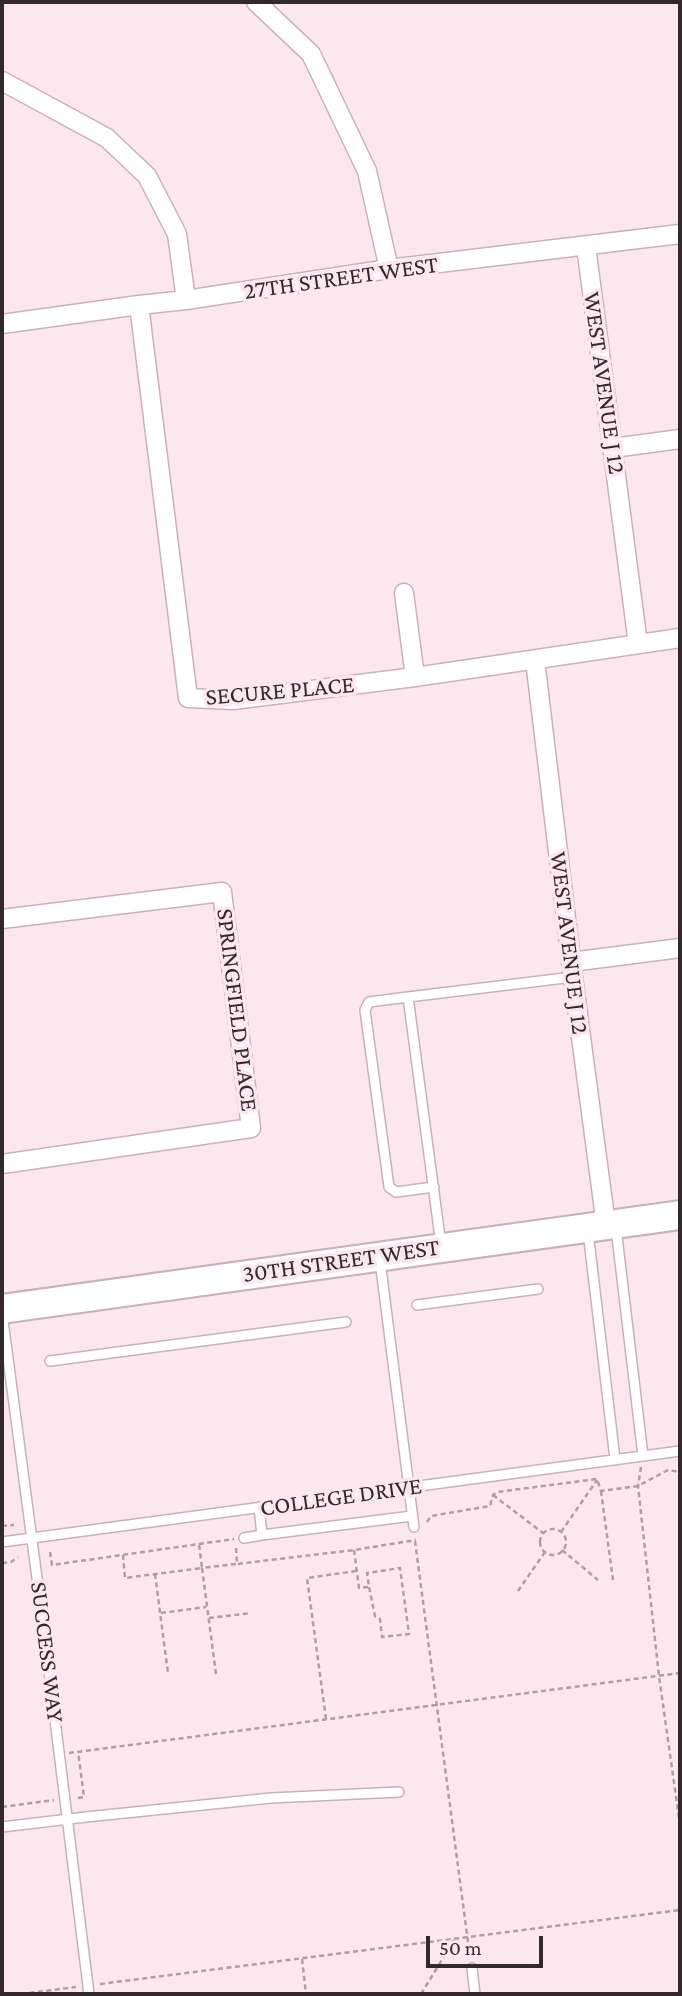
<!DOCTYPE html>
<style>
body{margin:0}
#map{position:relative;width:682px;height:1996px;overflow:hidden;background:#fde7ef;font-family:"Crimson Pro",serif}
canvas{display:block}
.frame{position:absolute;inset:0;border:4px solid #33292d;pointer-events:none}
.scale{position:absolute;left:426px;top:1936px;width:117px;height:32px;box-sizing:border-box;border:4px solid #33292d;border-top:0;padding-left:9px;font-size:21px;line-height:24px;white-space:nowrap;color:#33292d;-webkit-text-stroke:5px #fde7ef;paint-order:stroke}
</style>
<div id="map">
<canvas width="682" height="1996"></canvas>
<div class="frame"></div>
<div class="scale">50 m</div>
</div>
<script>
const ctx = document.querySelector('canvas').getContext('2d');
ctx.lineJoin = 'round';
function trace(path, color, width, dash) { ctx.strokeStyle = color; ctx.lineWidth = width; ctx.lineCap = dash ? 'butt' : 'round'; ctx.setLineDash(dash || []); ctx.stroke(path); }
function drawText(font, color, halo, rows, align = 'center') {
  ctx.font = font + ' "Crimson Pro",serif'; ctx.lineWidth = 7; ctx.setLineDash([]); ctx.textBaseline = 'middle'; ctx.strokeStyle = halo; ctx.fillStyle = color; for (const [text, x, y, turn = 0] of rows) {
    ctx.save(); ctx.translate(x, y); ctx.rotate((+turn || 0) * Math.PI / 180); ctx.textAlign = isNaN(turn) ? turn : align; if (halo) ctx.strokeText(text, 0, 0); ctx.fillText(text, 0, 0); ctx.restore();
  }
}
const path = new Path2D(`
 M641,1467L638,1486L659,1676L680,1825
 M601,1491L613,1580
 M493,1495L543,1533
 M427,1522L431,1516L490,1506L493,1495L497,1492L597,1479L601,1491L638,1486L668,1470L680,1472
 M2,1526L14,1525
 M540 1542a13 13 0 1 1 26 0a13 13 0 1 1-26 0Z
 M561,1532L597,1480
 M415,1541L470,1957
 M236,1548L237,1564L354,1550L416,1540
 M354,1550L359,1588L369,1587L367,1573L400,1568L409,1634L382,1637L380,1619L375,1616L369,1587
 M562,1550L598,1580
 M50,1552L52,1565L234,1539
 M123,1555L125,1578L202,1568L199,1544
 M2,1563L11,1562L18,1557
 M155,1574L168,1673
 M518,1591L545,1552
 M161,1613L206,1607
 M209,1618L251,1613
 M216,1674L202,1568L236,1564
 M326,1719L307,1578L356,1571
 M69,1753L680,1673
 M78,1798L84,1797L78,1751
 M2,1807L54,1800
 M302,1959L306,1994
 M100,1984L680,1910
 M21,1994L76,1987
 M421,1994L454,1940`);
const lane = new Path2D(`
 M408,997L369,1002L365,1010L389,1187L396,1192L434,1187
 M616,1228L643,1456
 M588,1232L615,1459
 M441,1245L408,997L573,977
 M380,1261L414,1527
 M417,1305L538,1289
 M2,1313L44,1631L89,1994
 M50,1361L346,1322
 M259,1507L262,1535L412,1516
 M244,1538L262,1535
 M2,1542L680,1451
 M2,1827L86,1817L271,1798L399,1792
 M472,1968L475,1994`);
const street = new Path2D(`
 M256,2L311,54L367,171L389,269
 M2,81L107,138L147,176L177,234L186,300
 M586,246L638,644
 M139,305L188,698L233,700L415,677L680,638
 M2,324L139,305L186,300L389,269L680,234
 M613,448L680,439
 M404,593L415,677
 M535,660L573,977L606,1225
 M2,919L222,892L251,1128L2,1164
 M571,962L680,948`);
const primary = new Path2D(`
 M2,1309L680,1215`);
const streetNames = [
 ["27TH STREET WEST",341,278,-8],
 ["WEST AVENUE J 12",604,383,82],
 ["SECURE PLACE",280,691,-5],
 ["WEST AVENUE J 12",569,943,83],
 ["SPRINGFIELD PLACE",237,1010,83],
 ["30TH STREET WEST",341,1261,-8],
 ["COLLEGE DRIVE",341,1497,-8],
 ["SUCCESS WAY",47,1652,83]
];
trace(lane, '#cbb0bb', 12);
trace(street, '#cbb0bb', 21);
trace(primary, '#cbb0bb', 32);
trace(path, '#af9ea4', 2.5, [5, 3.5]);
trace(lane, '#fff', 9);
trace(street, '#fff', 18);
trace(primary, '#fff', 28);
drawText('24px', '#33292d', '#fde7ef', streetNames);
</script>
